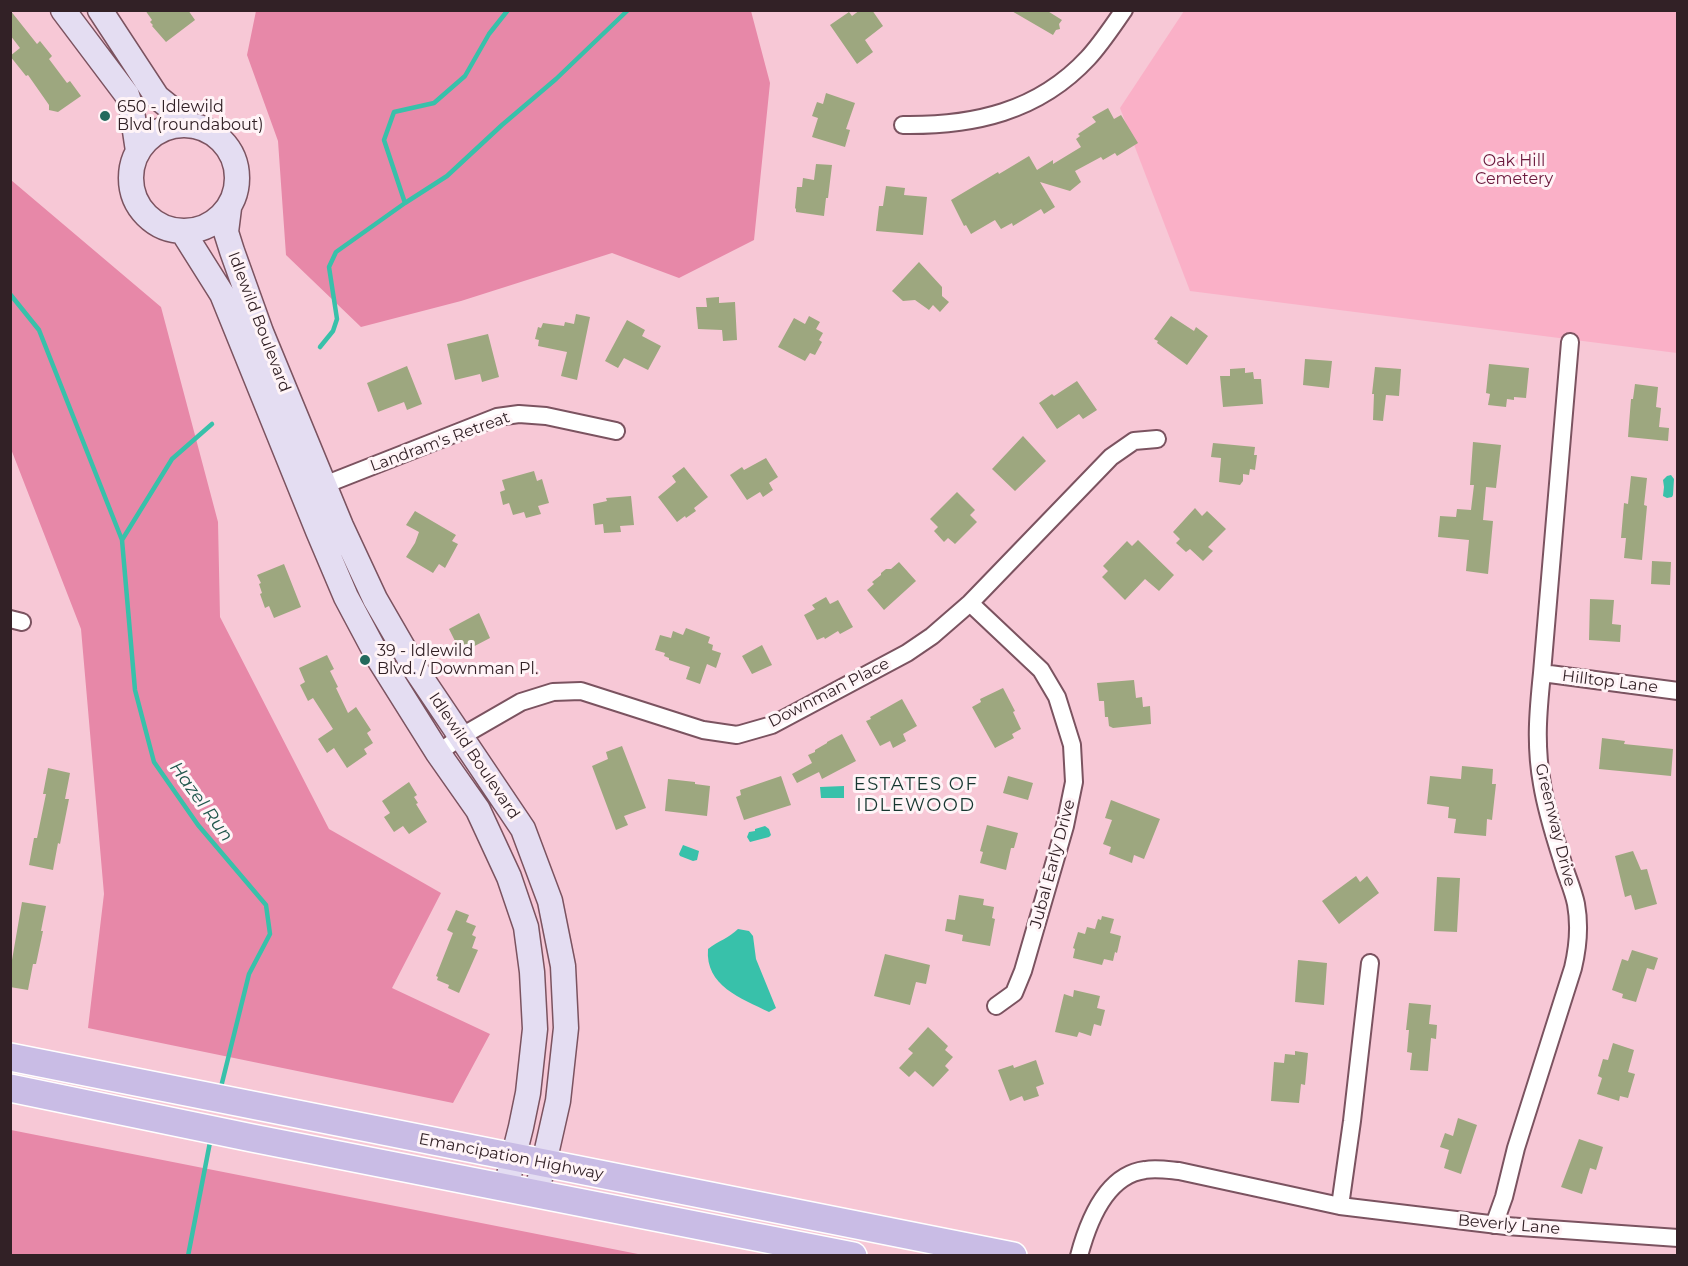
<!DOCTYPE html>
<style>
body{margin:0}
#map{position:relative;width:1688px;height:1266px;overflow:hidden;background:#f7c8d6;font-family:Montserrat,sans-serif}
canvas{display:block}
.frame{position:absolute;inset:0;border:12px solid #322126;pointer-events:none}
</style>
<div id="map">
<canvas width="1688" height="1266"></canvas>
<div class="frame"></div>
</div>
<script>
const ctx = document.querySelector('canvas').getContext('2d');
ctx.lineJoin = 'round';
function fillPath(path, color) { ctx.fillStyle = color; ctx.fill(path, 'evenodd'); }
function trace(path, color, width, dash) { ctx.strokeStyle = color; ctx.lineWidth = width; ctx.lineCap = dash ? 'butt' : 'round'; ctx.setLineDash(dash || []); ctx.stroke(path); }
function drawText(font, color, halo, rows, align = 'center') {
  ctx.font = font + ' Montserrat,sans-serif'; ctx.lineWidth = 6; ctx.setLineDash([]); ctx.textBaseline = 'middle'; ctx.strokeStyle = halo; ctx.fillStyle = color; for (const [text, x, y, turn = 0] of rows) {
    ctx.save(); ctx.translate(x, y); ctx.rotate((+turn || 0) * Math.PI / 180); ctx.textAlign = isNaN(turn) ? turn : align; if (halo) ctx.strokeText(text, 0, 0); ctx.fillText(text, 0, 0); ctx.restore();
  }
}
const green = new Path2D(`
 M1184,11H1677V353L1190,291L1120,108Z`);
const forest = new Path2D(`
 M256,11H751L770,83L754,240L679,278L612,253L461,301L361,327L286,255L278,141L247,55Z
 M11,180L161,307L218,522L220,617L329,829L441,893L392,988L490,1034L453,1103L88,1028L104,894L81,629L11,449Z
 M10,1130H11L643,1255H11Z`);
const water = new Path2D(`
 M1671,475L1674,479L1673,495L1672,497L1667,498L1663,496L1664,487L1663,480L1667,476Z
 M844,786V798H821L820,787Z
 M765,826L769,829L771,835L769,837L750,842L747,837L749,832L755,831V829Z
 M683,845L699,851L697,860L693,861L680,856L679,854Z
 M738,929L749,931L753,936L756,959L776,1008L769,1012C741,998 705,986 708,949C718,941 729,938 738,929Z`);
const stream = new Path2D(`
 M405,203L447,176L502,125L556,79L628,10
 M10,294L39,330L122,540L135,690L154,762L198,825L266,905L270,934L249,974L220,1091
 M320,347L333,331L337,319L329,267L336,252L405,203L384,140L394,112L434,103L465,76L489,34L508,10
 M122,540L172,459L212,424
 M188,1256L211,1137`);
const building = new Path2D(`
 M10,10L37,44L40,41L52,56L49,59L67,83L70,81L81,96L58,112L49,110V105L28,75L26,76L10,56L20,48L10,35Z
 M145,10H188L195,20L166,42L152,26L153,25L150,22L152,20Z
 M860,10H872L883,26L865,40L873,52L857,64L830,25L849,12L852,16Z
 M1010,10H1046L1062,20L1059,24L1060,29L1056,30L1053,35Z
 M826,93L855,103L846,129L850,130L845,147L812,137L818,118L812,116L817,102L823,104Z
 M1108,108L1114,119L1121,115L1138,143L1117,156L1115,153L1103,160L1101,157L1075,171L1081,182L1070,191L1040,182L1055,207L1044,214L1041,209L1013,226L1012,223L1001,229L995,220L971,234L966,225L964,226L951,200L998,172L999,174L1029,156L1037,170L1053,160V164L1081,147L1076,139L1080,136L1078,134L1096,122L1092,117Z
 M816,164L832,165L828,198H826L824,216L796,212V209L795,208L797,187H802L803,178L814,180Z
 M886,186L905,188L904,195L927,197L923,235L876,231L879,206H883Z
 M919,262L942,287V296L949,302L940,312L933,305L929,310L915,300L903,301L892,291Z
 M719,297V303L735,302L737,340L723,341L722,330L698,329L696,307H707L706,298Z
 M576,314L590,317L577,380L561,376L567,352L538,346L539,340L535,339L538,327L541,328L543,323L564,326L565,322L574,324Z
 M809,316L820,322L816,329L823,333L819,340L822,342L815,355L810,353L805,361L778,347L794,318L805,324Z
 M1171,316L1194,331L1196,327L1208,336L1187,365L1157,343L1158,341L1154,339Z
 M627,320L645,330L642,336L661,346L648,370L624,358L618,368L605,361Z
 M488,334L499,377L482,382L480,374L455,380L447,344Z
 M1305,359L1332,361L1329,388L1303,385Z
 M1489,364L1529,368L1526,398L1514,397V400L1507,399L1506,407L1488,405L1490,394L1486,393Z
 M407,366L422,404L407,410L404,402L378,412L367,383Z
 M1375,367L1401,369L1399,396L1386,395L1383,421L1373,420L1374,394H1372Z
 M1245,368V373L1253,372L1254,379H1261L1263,404L1223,407L1220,376H1230V369Z
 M1077,381L1097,410L1083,419L1079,414L1057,429L1039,403L1052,394L1054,396Z
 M1635,384L1658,387L1656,407L1661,408L1659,427L1669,428L1668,441L1628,437L1631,399H1633Z
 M1023,436L1046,461L1015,491L992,469Z
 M1473,442L1501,445L1496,488L1486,487L1483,520L1493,521L1488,574L1466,571L1469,540L1438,537L1440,516L1456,517L1457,509L1471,510L1474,485H1470Z
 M1213,443L1255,447L1254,455H1257L1255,470L1250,469L1249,475L1243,474V481L1240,485L1219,482L1221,458L1211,457Z
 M766,458L778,477L769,483L773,490L763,497L760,492L747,500L730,475L742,467L744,470Z
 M684,467L708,497L694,508L696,511L686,518L685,516L677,522L658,497L676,482L672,476Z
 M534,471L537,481L542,479L549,503L538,506L541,514L526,518L524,512L513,515L509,503L503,505L500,492L505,490L502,480Z
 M1631,476L1647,478L1644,505L1647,506L1642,560L1624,558L1626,538H1621L1624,503L1628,504Z
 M957,492L975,510L970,515L977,522L955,544L948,538L944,542L934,531L938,527L930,519Z
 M631,496L634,525L620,526L621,532L604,533L603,524L595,525L593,504L607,501L606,498Z
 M1195,508L1202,516L1207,511L1226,529L1208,547L1213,551L1203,561L1190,549L1186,552L1176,543L1180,539L1173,532Z
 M415,511L456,535L452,541L458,544L445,568L439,564L433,573L406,557L415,543L419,532L406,525Z
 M1138,540L1174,575L1159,591L1145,579L1125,600L1102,577L1108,571L1103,566L1127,541L1132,546Z
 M1652,561L1671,562L1670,585L1651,584Z
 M899,562L916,581L884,610L867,590L874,584L872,582L881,575V573L886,569H891Z
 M284,564L301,607L274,618L269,606L265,608L260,594L262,593L259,584L261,583L257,575Z
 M826,597L830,604L838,600L853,627L840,634L838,631L825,639L824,637L817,640L804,615L815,609L812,605Z
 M1590,599L1614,600L1612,624L1621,625L1620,642L1589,640Z
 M479,613L490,638L467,650L462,640L456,643L449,629Z
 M686,628L710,637L708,643L713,645L712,650L721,653L716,668L707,664L700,684L686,679L690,667L669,660V658L664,656L665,653L655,650L660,635L671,638L673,631L683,635Z
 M762,645L772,665L752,674L742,656Z
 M327,655L334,669L330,671L338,687L336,688L348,713L356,707L371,730L367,733L373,743L364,749L367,754L347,768L334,748L327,753L318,739L333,729L313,698L308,701L300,685L305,682L299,668Z
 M1134,680L1136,698L1142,697L1143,707L1150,706L1151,724L1113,728L1109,726L1108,717H1105L1104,701H1099L1097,683Z
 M1003,688L1015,711L1013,712L1021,729L1012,734L1014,738L995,748L972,707L981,702L980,699Z
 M902,699L917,726L903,734L906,741L893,748L890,741L880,746L866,721L871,719L870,717Z
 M842,734L856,761L822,779L819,772L797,783L792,774L812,763L808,755L815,752V750L827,743V742Z
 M1602,738L1625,741L1624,744L1673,749L1671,776L1599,769Z
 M622,746L646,808L624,816L628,825L616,830L592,766L608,759L606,752Z
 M1462,766L1493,769L1492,784H1496L1492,820L1487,819L1486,836L1454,833L1456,819L1448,818L1449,807L1427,804L1430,776L1461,779Z
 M48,768L70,773L65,799H69L60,844L58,843L53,870L29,865L34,838H37L46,794H43Z
 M781,776L791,805L744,820L736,797L741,795L740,790Z
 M1008,776L1033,783L1028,800L1003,793Z
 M668,779L695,782V784L710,786L707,816L665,811Z
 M409,782L417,795L414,797L418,803L416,804L427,822L409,834L403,826L394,832L384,817L390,813L382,801Z
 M1111,800L1160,819L1144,859L1134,855L1132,863L1109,854L1111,847L1103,844L1112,820L1105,818Z
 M987,825L1018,833L1014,848H1011L1006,870L980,863L983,852L980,851Z
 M1633,851L1641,870L1647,869L1657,904L1635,910L1631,895L1625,897L1615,856Z
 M1356,876L1360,882L1367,876L1379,893L1339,924L1322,901Z
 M1437,877L1460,878L1457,932L1434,931Z
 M959,895L984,899L983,905L994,907L992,918L995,919L990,946L962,941L963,935L945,931L947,919L955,920Z
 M22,902L46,906L41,931H43L36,964H33L28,990L10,987V959L12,960Z
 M456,910L469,915L466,922L476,926L472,935L476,937L472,948L478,950L459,993L448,988L449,985L437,980L438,977L436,976L453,933L447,930Z
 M1102,916L1114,919L1110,933L1121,936L1117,953L1115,952L1113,961L1104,959L1102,965L1073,958L1075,949L1073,948L1078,932L1085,934L1087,927L1095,929L1098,919L1101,920Z
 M1632,950L1658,958L1654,970L1647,968L1636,1002L1622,998L1623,994L1612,990L1622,959L1628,961Z
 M885,954L930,965L926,984L916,982L910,1005L874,996Z
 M1298,960L1327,963L1324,1005L1295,1002Z
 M1074,990L1100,996L1097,1008L1105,1010L1101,1026L1094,1024L1091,1036L1079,1032L1077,1037L1055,1032L1064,994L1073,997Z
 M1409,1003L1431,1005L1429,1024L1437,1025L1436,1039L1431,1038L1428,1071L1410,1070L1412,1053L1407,1052L1409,1030H1406Z
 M928,1027L948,1046L945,1050L953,1057L945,1066L949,1070L933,1087L915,1071L909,1077L899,1068L913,1053L908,1049Z
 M1613,1043L1634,1050L1628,1072L1635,1074L1628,1098L1620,1096L1619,1101L1597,1094L1602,1078L1598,1076L1603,1059L1608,1060Z
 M1295,1051L1308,1053L1305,1085L1301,1084L1299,1103L1271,1101L1274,1062L1284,1063L1285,1054L1295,1055Z
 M1036,1060L1044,1084L1036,1087L1039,1096L1024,1101L1022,1096L1010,1101L998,1070L1013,1065L1014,1068Z
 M1458,1118L1477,1125L1461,1174L1444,1168L1449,1150L1440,1147L1445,1133L1453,1136Z
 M1579,1139L1603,1147L1596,1170L1590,1168L1582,1194L1561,1187Z`);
const street = new Path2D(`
 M903,125C973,126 1038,112 1088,58C1101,44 1112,27 1124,10
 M314,489L497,417L519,414L546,416L616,431
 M970,603L1041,670L1057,697L1072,745L1074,782L1065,826L1023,971L1014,993L996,1006
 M10,619L22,622
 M1542,673L1678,691
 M438,753L462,736L521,702L553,692L581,691L703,730L737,735L772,725L907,653L932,636L970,603L1111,457L1134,441L1157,439
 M1340,1206L1352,1121L1370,963
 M1494,1225L1504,1197L1516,1148L1573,968C1578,947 1580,926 1576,904C1573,889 1566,875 1562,860C1554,835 1546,809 1542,784C1535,745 1538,712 1542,673L1570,342
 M1079,1256C1088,1222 1106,1175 1145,1170C1156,1168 1168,1170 1179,1171L1340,1206L1506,1226L1678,1238`);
const secondary = new Path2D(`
 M63,10L127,95L132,111L138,151
 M100,10L157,97L193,126
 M131 178a53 53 0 1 1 106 0a53 53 0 1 1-106 0Z
 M229,208L226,232L232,251L261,332L341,526L375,599L416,670L523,829L550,901L563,966L566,1028L558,1101L544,1163L536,1193
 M183,232L222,294L318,531L346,597L379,659L438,753L478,810L509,877L526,927L532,972L535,1029L528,1093L521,1127L506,1187`);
const primary = new Path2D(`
 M10,1057L1013,1256
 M10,1088L252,1138L853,1256`);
const markers = [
 [105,116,6,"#246a5d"],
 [365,660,6,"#246a5d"]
];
const poiNames = [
 ["650 - Idlewild",117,107],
 ["Blvd (roundabout)",117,125],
 ["39 - Idlewild",377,651],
 ["Blvd. / Downman Pl.",377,669]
];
const parkNames = [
 ["Oak Hill",1514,161],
 ["Cemetery",1514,179]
];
const streetNames = [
 ["Idlewild Boulevard",259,322,69],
 ["Landram's Retreat",440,442,-20],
 ["Hilltop Lane",1610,682,7],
 ["Downman Place",829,693,-27],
 ["Idlewild Boulevard",474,756,56],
 ["Greenway Drive",1555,825,76],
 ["Jubal Early Drive",1053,864,-75],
 ["Emancipation Highway",511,1157,11],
 ["Beverly Lane",1509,1225,5]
];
const neighbourhoodNames = [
 ["ESTATES OF",916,785],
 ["IDLEWOOD",916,806]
];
const waterNames = [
 ["Hazel Run",201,802,54]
];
fillPath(green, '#fab0c7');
fillPath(forest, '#e788a8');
fillPath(water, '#38c1aa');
trace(stream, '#38c1aa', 4.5);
fillPath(building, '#9da77f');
trace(street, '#7b5360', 20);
trace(secondary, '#7b5360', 27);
trace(primary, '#fff', 30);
trace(street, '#fff', 16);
trace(secondary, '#e4ddf2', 24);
trace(primary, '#c9bce5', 27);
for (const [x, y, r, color] of markers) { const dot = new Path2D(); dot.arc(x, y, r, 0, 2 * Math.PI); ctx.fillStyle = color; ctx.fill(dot); trace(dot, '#fff4f7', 2); }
drawText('16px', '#322126', '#fff4f7', poiNames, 'left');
drawText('16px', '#6b183c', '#fff4f7', parkNames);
drawText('16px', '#322126', '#fff4f7', streetNames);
ctx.letterSpacing = '1.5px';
drawText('18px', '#163730', '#fff4f7', neighbourhoodNames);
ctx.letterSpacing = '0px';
drawText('italic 18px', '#20564c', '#fff4f7', waterNames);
</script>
